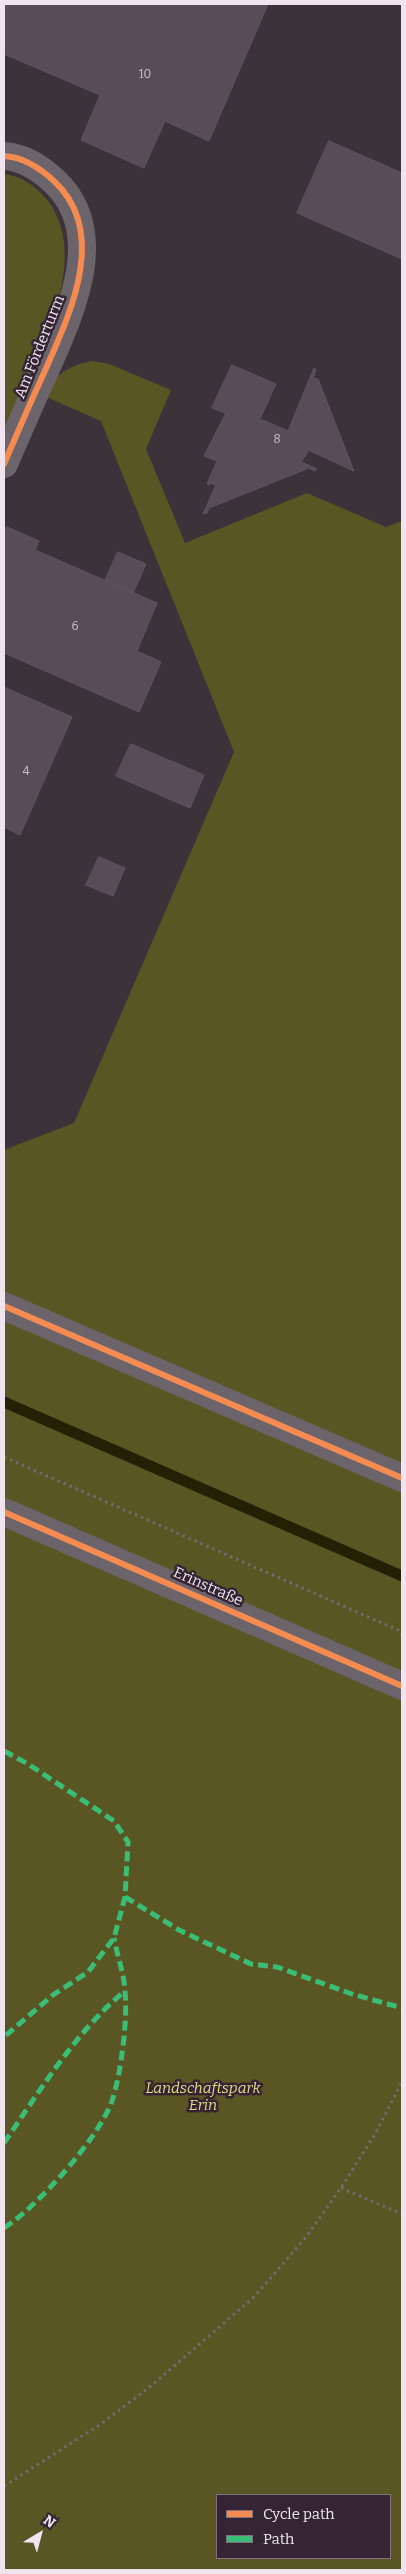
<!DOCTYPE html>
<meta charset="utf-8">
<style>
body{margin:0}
#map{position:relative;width:406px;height:2574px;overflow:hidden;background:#3b323a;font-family:Bitter,serif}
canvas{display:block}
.frame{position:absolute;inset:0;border:5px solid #f0e5ef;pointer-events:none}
.legend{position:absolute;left:216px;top:2494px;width:175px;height:65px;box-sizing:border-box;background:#352433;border:1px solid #80717e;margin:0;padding:6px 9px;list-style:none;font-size:15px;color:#f0e5ef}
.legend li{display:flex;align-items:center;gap:10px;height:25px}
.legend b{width:25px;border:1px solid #80717e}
.north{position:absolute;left:15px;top:2509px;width:50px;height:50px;-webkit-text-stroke:4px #352433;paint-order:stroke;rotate:37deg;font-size:14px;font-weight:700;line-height:20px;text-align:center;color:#f0e5ef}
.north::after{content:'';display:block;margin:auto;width:18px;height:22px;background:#f0e5ef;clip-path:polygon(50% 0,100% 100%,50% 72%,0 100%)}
</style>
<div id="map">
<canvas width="406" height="2574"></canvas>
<div class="frame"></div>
<ul class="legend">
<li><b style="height:6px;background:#f68b52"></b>Cycle path</li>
<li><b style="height:6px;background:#3abd76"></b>Path</li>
</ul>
<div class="north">N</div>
</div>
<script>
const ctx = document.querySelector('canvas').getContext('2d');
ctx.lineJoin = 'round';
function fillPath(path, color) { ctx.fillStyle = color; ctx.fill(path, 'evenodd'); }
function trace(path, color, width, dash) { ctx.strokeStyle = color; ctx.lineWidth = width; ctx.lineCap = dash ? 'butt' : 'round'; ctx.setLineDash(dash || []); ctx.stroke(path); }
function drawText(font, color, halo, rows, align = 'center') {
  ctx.font = font + ' Bitter,serif'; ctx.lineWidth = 5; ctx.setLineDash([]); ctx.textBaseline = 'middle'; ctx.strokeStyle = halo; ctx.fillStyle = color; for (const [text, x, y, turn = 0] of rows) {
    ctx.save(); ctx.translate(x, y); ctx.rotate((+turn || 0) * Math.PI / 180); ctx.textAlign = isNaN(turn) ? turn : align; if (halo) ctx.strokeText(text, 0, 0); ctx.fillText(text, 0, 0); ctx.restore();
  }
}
const green = new Path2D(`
 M4,174C22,176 37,187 48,201C95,264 31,370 4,430Z
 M93,361L109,364L171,390L146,449L185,543L307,493L386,527L402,521V1466L4,1293V1150L74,1123L234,752L101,421L44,396C54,374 70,365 93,361Z
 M4,1315L402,1488V1676L4,1503Z
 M4,1526L402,1699V2570H4ZM217,2495H390V2558H217Z`);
const stream = new Path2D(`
 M4,1402L402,1576`);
const building = new Path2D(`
 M4,4H268L209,141L165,121L144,168L81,140L100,95L4,54Z
 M329,141L402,173V259L297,213Z
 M232,365L276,384L259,421L263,420L288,431L314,368L316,370L313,378L318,379L354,471L306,449L308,452L301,462L317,469L314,471L309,468L209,508L207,513L203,514L216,485L210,483L209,485L207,484L217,461L204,456L226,413L212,408Z
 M7,527L39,541L35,550L157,603L137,651L161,662L139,712L4,653V536Z
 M118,552L146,564L133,593L105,581Z
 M4,687L72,717L20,835L4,827Z
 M131,744L204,775L190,808L116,776Z
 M99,857L125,868L113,896L86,885Z`);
const path = new Path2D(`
 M4,1457L398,1630L402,1636
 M341,2188L402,2214
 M4,2486L101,2424L151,2386L254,2297L306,2237L341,2188L375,2134L402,2082`);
const street = new Path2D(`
 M4,156C23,157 40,168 54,181C110,233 69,316 44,373C30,403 17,434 4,464
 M4,1306L402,1478
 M4,1512L402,1686`);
const quiet = new Path2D(`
 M4,1751L28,1764L114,1821L128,1842L125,1897L114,1938L88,1972L53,1995L4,2037
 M125,1897L179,1930L251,1964L277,1967L352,1994L402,2008
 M4,2143C39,2092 77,2030 125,1991
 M4,2228C37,2207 99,2138 112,2101C121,2074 128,2019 125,1991C124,1973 117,1955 114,1938`);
const cycleway = new Path2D(`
 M4,156C23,157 40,168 54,181C110,233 69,316 44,373C30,403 17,434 4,464
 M4,1306L402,1478
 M4,1512L402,1686`);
const numberNames = [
 ["10",145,75],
 ["8",277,440],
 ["6",75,627],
 ["4",26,772]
];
const streetNames = [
 ["Am Förderturm",40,347,-68],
 ["Erinstraße",208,1587,24]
];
const parkNames = [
 ["Landschaftspark",203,2089],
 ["Erin",203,2106]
];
fillPath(green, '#5a5623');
trace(stream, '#232105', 11);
fillPath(building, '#594c58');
trace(building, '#5e565d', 1);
trace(path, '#716c71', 3, [2.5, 4]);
trace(street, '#6c646b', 28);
trace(quiet, '#3abd76', 5, [10, 5]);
trace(cycleway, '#f68b52', 6);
drawText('12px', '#cabfc9', null, numberNames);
drawText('15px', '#f0e5ef', '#352433', streetNames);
drawText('italic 15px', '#e1dd80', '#352433', parkNames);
</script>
